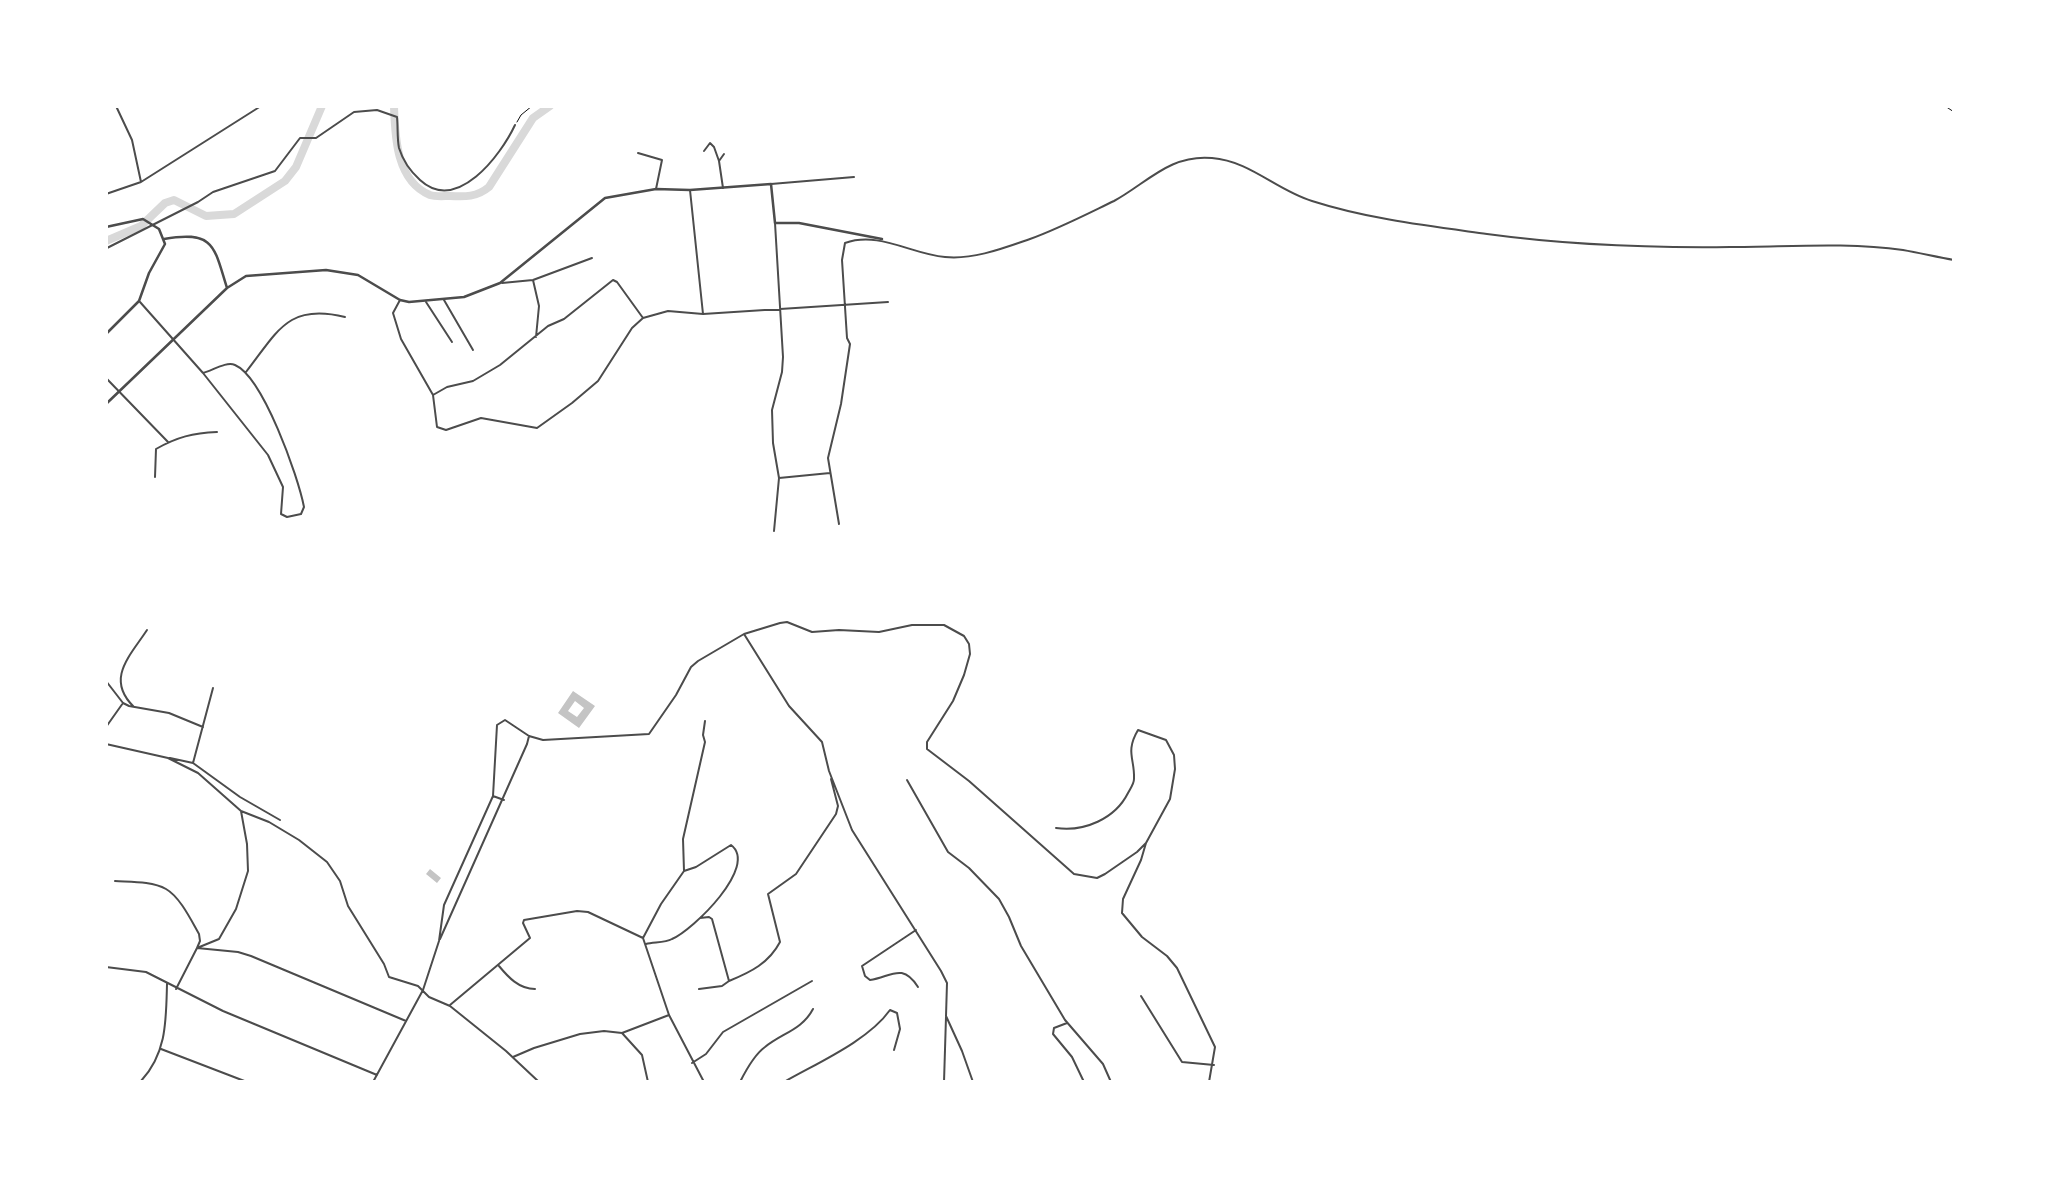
<!DOCTYPE html>
<style>
body{margin:0}
#map{position:relative;width:2060px;height:1188px;overflow:hidden;background:#fff;font-family:"Fira Sans",sans-serif}
canvas{display:block}
.frame{position:absolute;inset:0;border:108px solid #fff;pointer-events:none}
</style>
<div id="map">
<canvas width="2060" height="1188"></canvas>
<div class="frame"></div>
</div>
<script>
const ctx = document.querySelector('canvas').getContext('2d');
ctx.lineJoin = 'round';
function trace(path, color, width, dash) { ctx.strokeStyle = color; ctx.lineWidth = width; ctx.lineCap = dash ? 'butt' : 'round'; ctx.setLineDash(dash || []); ctx.stroke(path); }
function fillPath(path, color) { ctx.fillStyle = color; ctx.fill(path, 'evenodd'); }
const river = new Path2D(`
 M394,106C395,136 396,181 430,195C436,197 444,196 450,196C465,197 477,197 489,187L533,118L550,106
 M106,241L141,226L165,203L174,200L206,216L234,214L285,181L296,167L322,106`);
const building = new Path2D(`
 M573,691L595,706L579,728L558,713ZM575,701L584,708L577,717L568,711Z
 M430,869L441,878L437,883L426,874Z`);
const path = new Path2D(`
 M1945,106L1954,112
 M517,122L521,115L532,106`);
const minor = new Path2D(`
 M116,106L132,140L141,182
 M704,151L710,143L714,147L719,161
 M638,153L662,160L656,189
 M771,184L854,177
 M723,188L719,161L724,154
 M690,190L703,314
 M106,194L141,182L261,106
 M107,248L198,202L213,192L275,171L300,138H316L354,112L377,110L397,117C398,127 397,138 399,148C403,161 410,171 420,180C457,214 501,155 515,125
 M533,280L539,306L536,337
 M502,283L533,280L592,258
 M400,300L393,313L401,339L433,395L437,427L446,430L481,418L537,428L572,403L598,381L632,328L643,318L668,311L703,314L888,302
 M444,300L473,350
 M140,302L203,373L268,455L283,487L281,514L287,517L301,514L304,507C298,476 263,377 235,365C226,361 212,371 203,373
 M426,302L452,342
 M246,372C278,331 288,303 345,317
 M106,378L168,442
 M433,395L447,387L473,381L500,365L548,326L564,319L613,280L617,282L643,318
 M155,477L156,449C177,437 193,433 217,432
 M779,478L830,473
 M839,524L828,458L841,404L850,344L847,338L842,260L845,243C879,231 911,254 945,257C973,260 1004,248 1030,239C1058,229 1087,214 1114,201C1147,183 1170,154 1212,158C1250,161 1276,190 1312,201C1368,219 1429,226 1487,234C1568,245 1649,248 1730,247C1787,247 1846,242 1903,250C1920,253 1937,257 1954,260
 M774,531L779,478L773,443L772,410L782,372L783,357L775,223
 M744,634L789,706L822,742L829,771L852,830L941,971L947,983L946,1016L962,1051L973,1082
 M106,681L123,703L129,706L169,713L203,727
 M134,707C105,679 130,656 147,630
 M106,727L123,703
 M106,744L168,758L198,773L241,811L269,822L299,840L327,862L340,881L348,906L384,964L389,977L418,986L429,997L450,1006L506,1051L539,1082
 M170,758L193,763L240,797L280,820
 M193,763L213,688
 M907,780L948,852L969,868L999,899L1009,917L1021,946L1065,1020L1103,1064L1111,1082
 M493,796L504,800
 M1056,828C1084,832 1115,819 1128,793C1130,789 1134,784 1134,779C1135,759 1125,752 1138,730L1166,740L1174,755L1175,769L1170,799L1146,843L1141,860L1123,899L1122,913L1142,937L1167,956L1177,968L1215,1047L1209,1082
 M684,871L683,839L705,742L703,735L705,721
 M115,881C130,882 152,881 166,889C180,897 191,920 199,934L200,941L197,948L238,952L251,956L406,1021
 M700,918L709,917L712,919L729,981C751,972 769,963 780,942L768,894L796,874L836,814L838,806L831,779
 M916,930L862,966L865,976L870,980C891,977 902,962 918,987
 M643,938L661,904L684,871L696,867L731,845C759,866 693,930 672,939C665,943 654,942 646,944
 M643,938L669,1015L704,1082
 M440,939L527,744L529,736
 M499,966C508,977 519,989 535,989
 M106,967L146,972L223,1011L377,1075
 M176,989L197,948L219,939L236,909L248,871L247,844L241,811
 M699,989L722,986L729,981
 M1141,996L1182,1062L1214,1065
 M450,1005L530,938L523,923L524,920L577,911L588,912L643,938
 M1067,1023L1054,1028L1053,1034L1072,1057L1084,1082
 M622,1033L642,1055L648,1082
 M161,1049L247,1082
 M513,1057L534,1048L580,1034L604,1031L622,1033L669,1015
 M692,1063L706,1054L723,1032L812,981
 M141,1081C167,1053 166,1020 167,984
 M373,1082L423,990L439,941L444,905L493,796L497,725L505,720L529,736L543,740L649,734L676,695L691,667L698,661L744,634L780,623L787,622L812,632L839,630L879,632L912,625H944L964,636L969,644L970,654L964,675L953,701L927,742V749L969,781L1074,874L1097,878L1105,874L1137,852L1146,843
 M740,1082C746,1070 754,1055 765,1047C782,1033 802,1030 813,1009
 M784,1082C817,1063 868,1041 890,1010L897,1013L900,1029L894,1050
 M944,1082L946,1017`);
const tertiary = new Path2D(`
 M106,227L143,219L159,229L165,244L149,273L139,301L106,334
 M164,239C215,230 214,247 227,288
 M106,404L227,288L246,276L326,270L358,275L400,300L409,302L464,297L500,283L605,198L656,189L690,190L771,184L775,223H799L882,239`);
trace(river, '#d9d9d9', 8);
fillPath(building, '#c4c4c4');
trace(path, '#111', 1);
trace(minor, '#4c4c4c', 2);
trace(tertiary, '#4c4c4c', 2.5);
</script>
